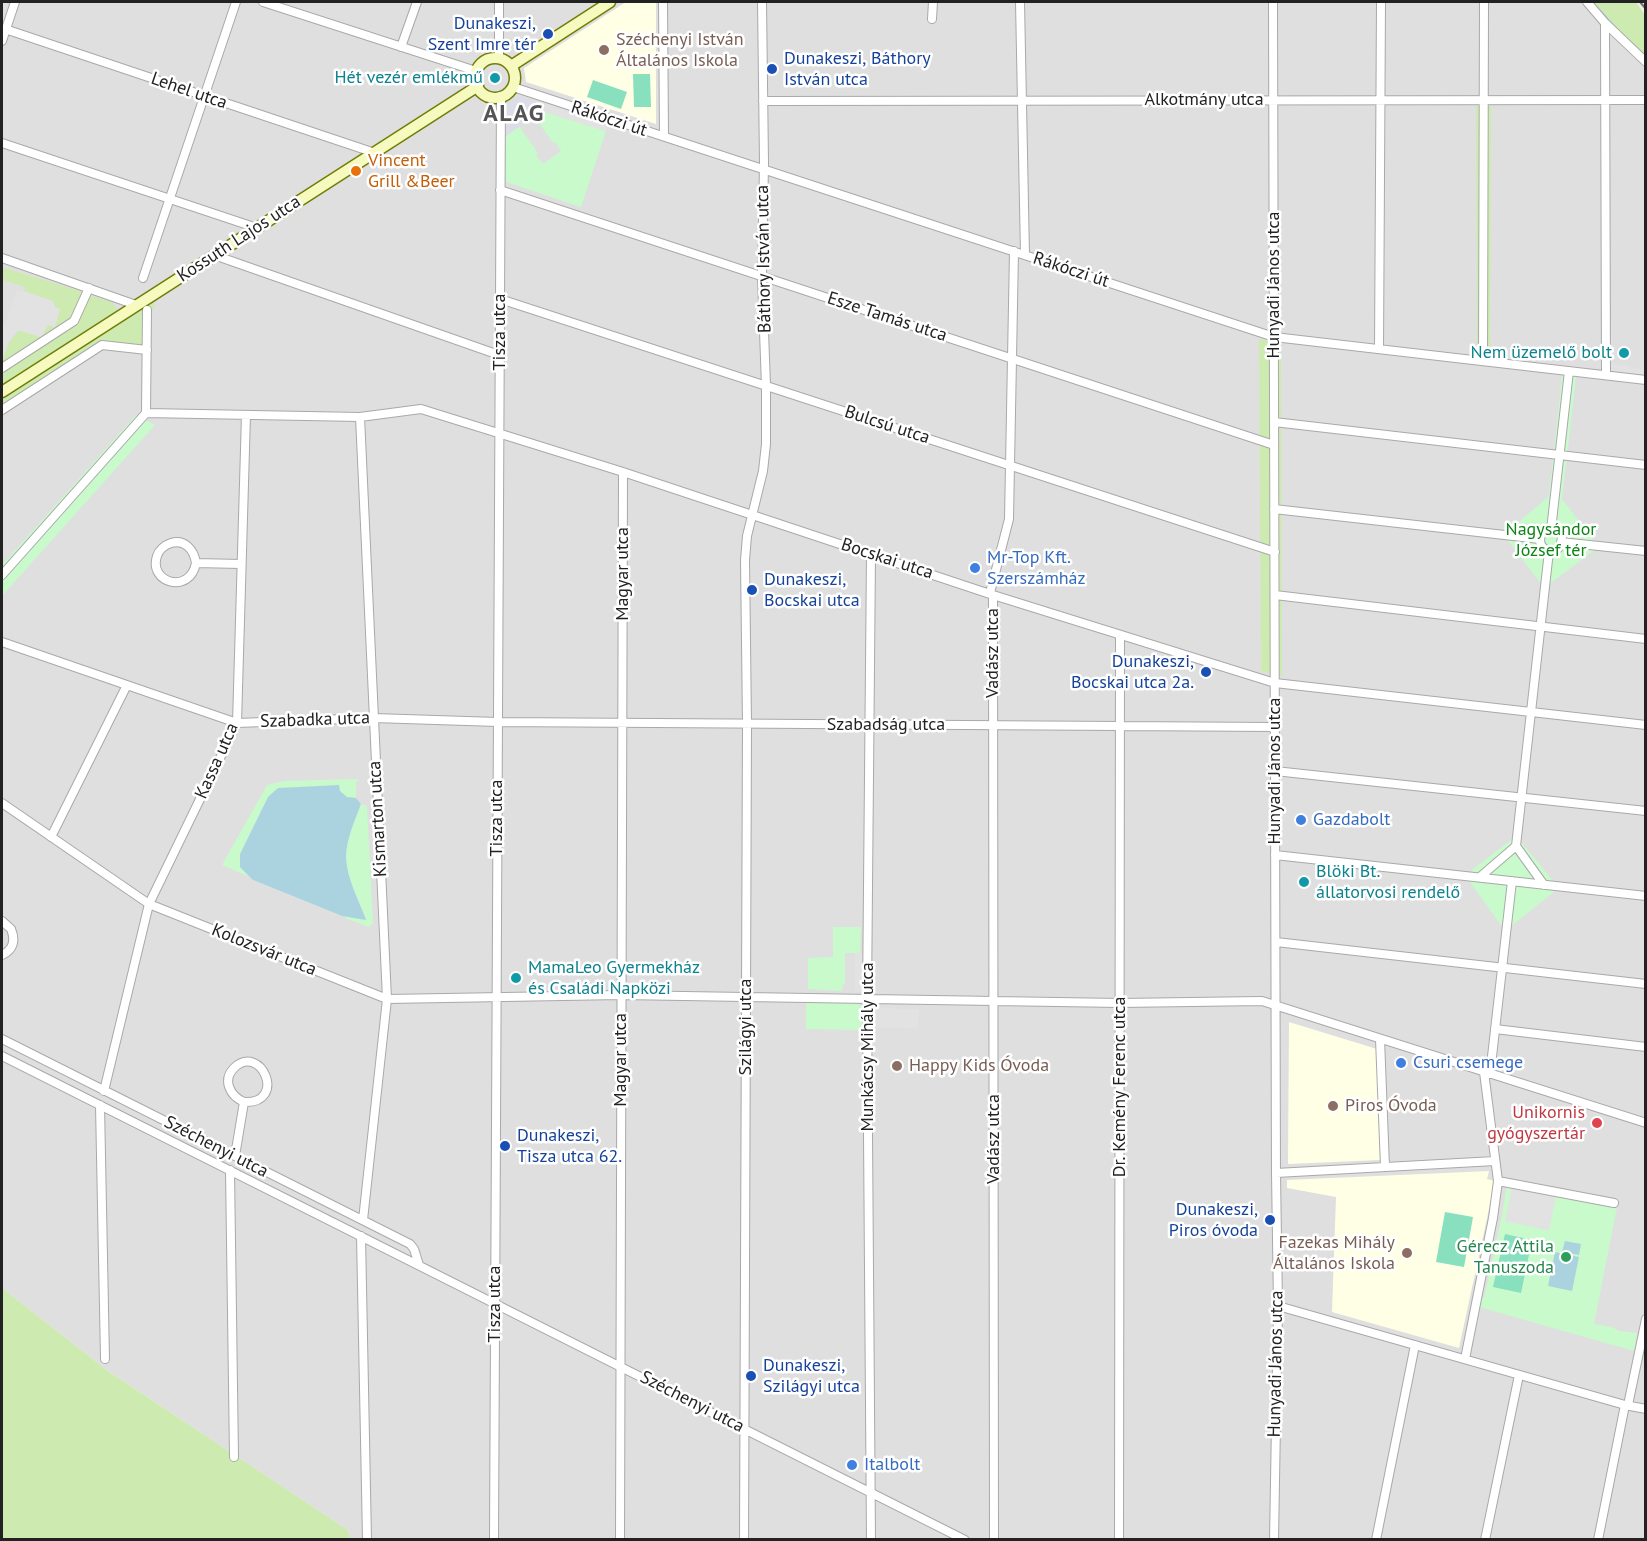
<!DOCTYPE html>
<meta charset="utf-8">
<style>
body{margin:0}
#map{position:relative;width:1647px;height:1541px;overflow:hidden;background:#f2efe9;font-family:"PT Sans",sans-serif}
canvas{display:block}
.frame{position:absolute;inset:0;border:3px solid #222;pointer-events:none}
</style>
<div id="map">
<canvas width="1647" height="1541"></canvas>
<div class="frame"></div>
</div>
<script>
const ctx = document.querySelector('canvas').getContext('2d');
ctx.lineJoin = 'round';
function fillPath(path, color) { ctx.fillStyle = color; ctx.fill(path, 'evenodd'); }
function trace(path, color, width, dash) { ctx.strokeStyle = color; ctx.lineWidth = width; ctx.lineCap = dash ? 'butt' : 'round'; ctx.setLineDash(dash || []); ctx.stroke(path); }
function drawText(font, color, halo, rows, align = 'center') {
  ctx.font = font + ' "PT Sans",sans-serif'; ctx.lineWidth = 5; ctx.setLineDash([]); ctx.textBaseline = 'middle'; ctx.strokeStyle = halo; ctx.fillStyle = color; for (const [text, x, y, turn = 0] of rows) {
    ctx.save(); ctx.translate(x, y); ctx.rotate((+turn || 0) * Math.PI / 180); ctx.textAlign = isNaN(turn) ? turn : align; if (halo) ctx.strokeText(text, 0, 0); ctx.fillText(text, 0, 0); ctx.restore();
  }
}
const residential = new Path2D(`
 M2,2H1591L1646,60L1645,1539H350L348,1530L108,1371L2,1288ZM339,786L340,791L347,797L361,804L356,817L362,909L365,920L342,916L253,880L240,854L268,797Z`);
const education = new Path2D(`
 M626,2H656V124L526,82L524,68Z
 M1289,1022L1377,1049L1380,1160L1288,1164Z
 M1489,1171L1487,1179L1495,1181L1459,1348L1332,1312L1336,1197L1287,1188V1180Z`);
const grass = new Path2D(`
 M1591,2H1636L1645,15V60Z
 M1476,106H1491L1490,355L1477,351Z
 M2,267L80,291L82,294L68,321L2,364C1,358 3,358 5,351C14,328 35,320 54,307L52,301L24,291L25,287L2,280Z
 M92,296L112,302L117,309L115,313L2,385V373L71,328L77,323L89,298Z
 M153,301L155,307L144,322L145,342L141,345L99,343L2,407V398Z
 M1259,339L1281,343L1282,676L1261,671Z
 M2,1288L108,1371L348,1530L350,1539H2Z`);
const park = new Path2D(`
 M545,112L606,131L581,207L506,182V135L519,126L538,153L536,155L543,164L561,151L555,142L553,143L534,116Z
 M1562,376L1576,377L1562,499L1596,543V549L1548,585L1542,584L1539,581L1505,537L1506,533L1549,496Z
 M136,415L155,425L2,596V565Z
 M359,779L356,783V798L347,797L340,791L268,797L240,854V867L250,877L222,865L267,785L284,781Z
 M361,804L367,806L373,923L369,927L345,918V916L366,919C359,900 348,880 346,860C345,842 355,820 361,804Z
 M1511,840L1523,844L1553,881L1554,892L1515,923L1512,925H1501L1469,881L1473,869Z
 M833,927H861L860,953H845V984H843L842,991L808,989V958L833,957Z
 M806,1002H857L863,1009L864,1030L806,1029Z
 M1507,1186L1512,1187L1506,1221L1548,1230L1555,1195L1617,1207L1594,1324L1612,1327L1619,1331L1637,1333L1634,1351L1479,1307L1481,1298H1484L1501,1220Z`);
const pitch = new Path2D(`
 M633,74H650L651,107H634Z
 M593,80L627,92L621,109L587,97Z
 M1445,1212L1473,1217L1464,1267L1436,1262Z
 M1505,1234L1532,1240L1521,1293L1493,1287Z`);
const parking = new Path2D(`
 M543,103L608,125L606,131L545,112Z
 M17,289L53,301L55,307L60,309L55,327L48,325L41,337L18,330L9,342L3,358L2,324L5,325Z
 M1606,320L1612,322L1613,364L1630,366V368L1645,369V379L1606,375Z
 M855,953H865V992H855Z
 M874,1008L919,1009L918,1029L874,1027Z
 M1512,1187L1556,1196L1549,1230L1505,1221Z`);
const plaza = new Path2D(`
 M513,97H523L543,103L545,112L534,116L506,136L505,109L507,102Z`);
const water = new Path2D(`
 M339,785L340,791L347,797L356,798L361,804C355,820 346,840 346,858C347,879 359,900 366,920L342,916L253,880L240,867V854L268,797L278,788Z
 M1565,1241L1581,1244L1579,1255L1562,1252Z
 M1555,1252L1579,1257L1572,1291L1548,1286Z`);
const stream = new Path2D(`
 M1592,2L1616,28`);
const street = new Path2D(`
 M263,2L476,71
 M663,2L664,136
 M1020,2L1025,255
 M1273,2L1276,1173L1278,1306L1274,1540
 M1587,2L1605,23L1646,62
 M932,19L933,2
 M1605,23L1606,375
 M5,29L372,152
 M2,41L15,2
 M401,47L417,2
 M499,59V2
 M513,87L1274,337L1646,380
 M763,101L1646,100
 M2,143L257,228
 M500,190L1274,445
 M214,255L499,355
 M2,258L136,305
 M143,278L236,2
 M500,299L1275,552
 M1379,349L1381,2
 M1483,361L1484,2
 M2,368L74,321L89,288
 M2,410L102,345L147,350
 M146,413L360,417L421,409L623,472L993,595L1275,683L1646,725
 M360,417L387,999L363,1220
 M1274,422L1646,465
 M1274,509L1540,539
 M1540 540a11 11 0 1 1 22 0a11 11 0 1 1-22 0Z
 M1551,530L1569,371
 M1561,542L1646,551
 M196,563C190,595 148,583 157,556C159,550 165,545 171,543C185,539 194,550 196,563L241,564
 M2,575L146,413L147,310
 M990,593L1009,519L1014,251
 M993,595L994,1540
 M1275,595L1646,639
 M2,642L237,723L373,718L498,722L1275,727
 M1275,771L1646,811
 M2,803L149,904L387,999L621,995L1120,1003L1262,1001L1646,1123
 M51,837L127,685
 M1516,846L1549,551
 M1275,855L1646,896
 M1480,877L1516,846L1544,885
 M2,921L11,929C16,941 13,950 2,955
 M1276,942L1646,984
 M1495,1029L1646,1047
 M2,1039L410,1244L414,1249L419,1265
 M1380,1039L1385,1167
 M2,1056L965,1540
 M1490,1074L1512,881
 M104,1091L149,904L237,723L246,415
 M100,1105L105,1359
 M235,1156L244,1102C288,1104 261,1042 234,1068C222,1080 230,1096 244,1102
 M230,1170L234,1457
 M1276,1173L1495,1161
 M1498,1181L1614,1203
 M361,1236L367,1540
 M1278,1306L1625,1405L1646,1409
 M1465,1359L1493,1218L1498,1181L1484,1072
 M1628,1405L1646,1319
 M494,1540L501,96
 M620,1540L623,472
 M744,1540L747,724L745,560L747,536L763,471L766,444V386L762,276L764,163L762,2
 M871,1540L867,998L871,554
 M1119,1540L1120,635
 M1376,1540L1415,1345
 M1485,1540L1519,1375
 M1598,1540L1625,1405`);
const secondary = new Path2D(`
 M475 78a20 20 0 1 1 40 0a20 20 0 1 1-40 0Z
 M511,66L610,2
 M2,392L478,86`);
const rail = new Path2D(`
 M1640,2L1646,9`);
const markers = [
 [548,34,6,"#1a4fb4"],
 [604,50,6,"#8d6e63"],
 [772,69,6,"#1a4fb4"],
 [495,78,6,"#0f9aa8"],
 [356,171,6,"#e8710a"],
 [1624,353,6,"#0f9aa8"],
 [975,568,6,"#3f7fe0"],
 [752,590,6,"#1a4fb4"],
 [1206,672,6,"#1a4fb4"],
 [1301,820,6,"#3f7fe0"],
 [1304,882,6,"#0f9aa8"],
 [516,978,6,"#0f9aa8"],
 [1401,1063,6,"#3f7fe0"],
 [897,1066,6,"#8d6e63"],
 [1333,1106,6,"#8d6e63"],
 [1597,1123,6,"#e0444e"],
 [505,1146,6,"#1a4fb4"],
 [1270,1220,6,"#1a4fb4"],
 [1407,1253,6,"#8d6e63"],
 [1566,1257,6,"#2e9e5b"],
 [751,1376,6,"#1a4fb4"],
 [852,1465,6,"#3f7fe0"]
];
const transitNames = [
 ["Dunakeszi,",536,24,"right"],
 ["Szent Imre tér",536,45,"right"],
 ["Dunakeszi, Báthory",784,59],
 ["István utca",784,80],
 ["Dunakeszi,",764,580],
 ["Bocskai utca",764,601],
 ["Dunakeszi,",1194,662,"right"],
 ["Bocskai utca 2a.",1194,683,"right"],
 ["Dunakeszi,",517,1136],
 ["Tisza utca 62.",517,1157],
 ["Dunakeszi,",1258,1210,"right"],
 ["Piros óvoda",1258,1231,"right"],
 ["Dunakeszi,",763,1366],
 ["Szilágyi utca",763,1387]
];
const educationNames = [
 ["Széchenyi István",616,40],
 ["Általános Iskola",616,61],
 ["Happy Kids Óvoda",909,1066],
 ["Piros Óvoda",1345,1106],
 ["Fazekas Mihály",1395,1243,"right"],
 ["Általános Iskola",1395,1264,"right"]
];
const cultureNames = [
 ["Hét vezér emlékmű",483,78],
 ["Nem üzemelő bolt",1612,353],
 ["Blöki Bt.",1316,872,"left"],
 ["állatorvosi rendelő",1316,893,"left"],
 ["MamaLeo Gyermekház",528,968,"left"],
 ["és Családi Napközi",528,989,"left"]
];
const streetNames = [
 ["Lehel utca",189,91,19],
 ["Alkotmány utca",1204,100],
 ["Rákóczi út",609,119,18],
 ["Kossuth Lajos utca",239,239,-33],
 ["Báthory István utca",764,259,-91],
 ["Rákóczi út",1071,270,18],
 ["Hunyadi János utca",1274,285,-90],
 ["Esze Tamás utca",887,317,18],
 ["Tisza utca",500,332,-90],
 ["Bulcsú utca",887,425,18],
 ["Bocskai utca",887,559,18],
 ["Magyar utca",623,574,-90],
 ["Vadász utca",993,653,-90],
 ["Szabadka utca",315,720,-2],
 ["Szabadság utca",886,725],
 ["Kassa utca",217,761,-66],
 ["Hunyadi János utca",1275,771,-90],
 ["Tisza utca",497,818,-90],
 ["Kismarton utca",378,819,-93],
 ["Kolozsvár utca",264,950,22],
 ["Szilágyi utca",746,1027,-90],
 ["Munkácsy Mihály utca",868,1047,-90],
 ["Magyar utca",621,1060,-90],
 ["Dr. Kemény Ferenc utca",1120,1087,-90],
 ["Vadász utca",994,1139,-90],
 ["Széchenyi utca",216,1147,27],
 ["Tisza utca",495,1304,-90],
 ["Hunyadi János utca",1276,1364,-89],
 ["Széchenyi utca",692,1402,27]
];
const foodNames = [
 ["Vincent",368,161],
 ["Grill &Beer",368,182]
];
const parkNames = [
 ["Nagysándor",1551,530],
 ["József tér",1551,551]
];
const shopNames = [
 ["Mr-Top Kft.",987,558],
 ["Szerszámház",987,579],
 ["Gazdabolt",1313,820],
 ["Csuri csemege",1413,1063],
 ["Italbolt",864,1465]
];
const healthNames = [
 ["Unikornis",1585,1113],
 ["gyógyszertár",1585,1134]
];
const leisureNames = [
 ["Gérecz Attila",1554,1247],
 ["Tanuszoda",1554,1268]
];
const districtNames = [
 ["ALAG",514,114]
];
fillPath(residential, '#e0dfdf');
fillPath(education, '#ffffe5');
fillPath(grass, '#cdebb0');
fillPath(park, '#c8facc');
fillPath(pitch, '#88e0be');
fillPath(parking, '#e2e2e2');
fillPath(plaza, '#dddde8');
fillPath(water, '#aad3df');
trace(stream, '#aad3df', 2);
trace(street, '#a9a9a9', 10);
trace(secondary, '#707d05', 13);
trace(street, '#fff', 8);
trace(secondary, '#f7fabf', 10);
trace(rail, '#707070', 2, [12, 12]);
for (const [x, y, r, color] of markers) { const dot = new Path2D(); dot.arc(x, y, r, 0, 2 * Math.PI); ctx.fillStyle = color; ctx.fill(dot); trace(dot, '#fff', 2); }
drawText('18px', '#164399', '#fff', transitNames, 'left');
drawText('18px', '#785e54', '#fff', educationNames, 'left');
drawText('18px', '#0d838f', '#fff', cultureNames, 'right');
drawText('18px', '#222', '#fff', streetNames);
drawText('18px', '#c56008', '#fff', foodNames, 'left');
drawText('18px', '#0c8416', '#fff', parkNames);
drawText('18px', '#366cbe', '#fff', shopNames, 'left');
drawText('18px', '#be3a42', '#fff', healthNames, 'right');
drawText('18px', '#27864d', '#fff', leisureNames, 'right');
ctx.letterSpacing = '1.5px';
drawText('bold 24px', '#555', '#fff', districtNames);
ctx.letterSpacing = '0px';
</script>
